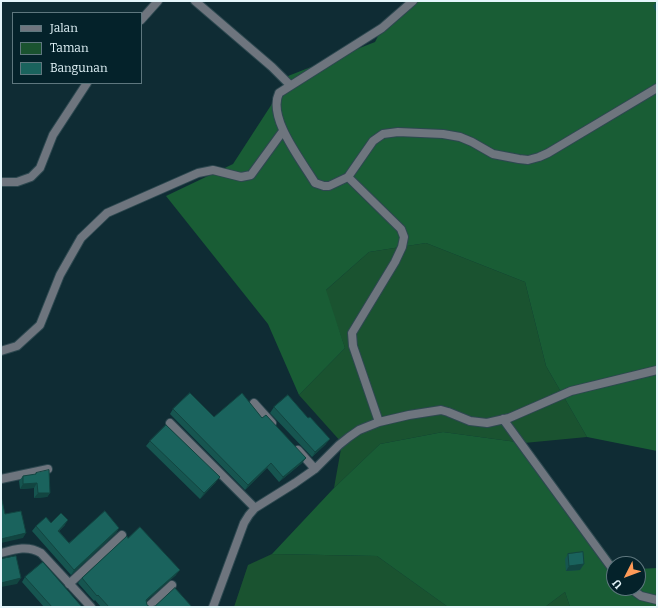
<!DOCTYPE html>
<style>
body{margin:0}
#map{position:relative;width:658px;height:608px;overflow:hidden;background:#0f2c34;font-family:Bitter,serif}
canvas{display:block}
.frame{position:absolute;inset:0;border:2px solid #e5f6fb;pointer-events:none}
.legend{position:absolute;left:12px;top:12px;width:130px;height:72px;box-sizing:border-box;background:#04222a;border:1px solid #5e777e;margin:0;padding:5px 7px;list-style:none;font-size:12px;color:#e5f6fb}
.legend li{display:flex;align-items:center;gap:8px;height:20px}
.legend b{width:20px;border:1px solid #5e777e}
.north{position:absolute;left:606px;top:556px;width:40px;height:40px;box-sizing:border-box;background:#04222a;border:1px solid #5e777e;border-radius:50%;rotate:228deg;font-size:11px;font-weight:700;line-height:16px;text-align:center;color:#e5f6fb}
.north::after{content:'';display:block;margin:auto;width:14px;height:18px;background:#fe9b58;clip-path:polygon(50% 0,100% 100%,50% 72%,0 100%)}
</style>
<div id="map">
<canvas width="658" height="608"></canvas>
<div class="frame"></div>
<ul class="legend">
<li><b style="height:5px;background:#6e757e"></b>Jalan</li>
<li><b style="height:11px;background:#1a5330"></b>Taman</li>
<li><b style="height:11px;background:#1a635d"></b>Bangunan</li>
</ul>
<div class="north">U</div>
</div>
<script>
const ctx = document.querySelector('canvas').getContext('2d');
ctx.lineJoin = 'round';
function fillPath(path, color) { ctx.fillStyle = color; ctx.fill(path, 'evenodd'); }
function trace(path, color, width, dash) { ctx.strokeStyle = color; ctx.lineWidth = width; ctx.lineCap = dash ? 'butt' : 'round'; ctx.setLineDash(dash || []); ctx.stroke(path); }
const green = new Path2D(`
 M426,243L525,282L546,366L587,437L524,443L443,432L380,444L334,488L342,443L299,395L345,348L325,291L369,252Z
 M272,554L377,556L448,607H234L248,565Z
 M565,592L570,607H545Z`);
const forest = new Path2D(`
 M408,1H657V451L587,437L546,366L525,282L426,243L369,252L326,290L345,348L299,395L268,324L166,196L233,164L279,93L288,76L375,42L382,28Z
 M443,432L524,443L615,564H614V588H638V569L657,568V607H570L565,592L545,607H448L377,556L272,554L334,488L380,444Z`);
const street = new Path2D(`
 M195,1L272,67L290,85
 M413,1L382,28L279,93C267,118 302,161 315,183L324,186H329L348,177L373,141L383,134L398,132L443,134L460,137L472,142L493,154L519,159L528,160L539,157L548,153L657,88
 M141,20L158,1
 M348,177L401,229L404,237L402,247L395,262L352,333L353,346L379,422
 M1,182H17L31,177L40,168L53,135L87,83
 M1,351L17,346L40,325L60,275L81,238L107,213L198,173L213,170L241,177L251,175L283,131
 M254,403L272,423
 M503,419L614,571
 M170,423L255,508
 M298,450L315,469
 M1,479L48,469
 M1,553C15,549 28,545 41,553L91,607
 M69,584L122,535
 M630,588L641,596L657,600
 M148,607L172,585
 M213,607L244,523L249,515L255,508L295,483L315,469L339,445L349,437L359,430L379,422L409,415L441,410L448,412L470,421L487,423L509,418L571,391L657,370`);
const wall = new Path2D(`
 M657,1V14L653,6Z
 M274,407L326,444L312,457L270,413Z
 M173,409L214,417L262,418L306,458L302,463L279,482L267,468L245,490L170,414Z
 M150,441L216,482L200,499L146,446Z
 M36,473L50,493L47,497L34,498V488L20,489L19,481L23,476L35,475Z
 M65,525L59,531L69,543L119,528L116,533L71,575L32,531L36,526Z
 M128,538L176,575L146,601L147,605L150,607H101L95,600L94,601L78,583L82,578Z
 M568,554L584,564L580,570L566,571L565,559Z
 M25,577L82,607H44L22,582Z`);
const shadedWall = new Path2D(`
 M330,439L326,444L312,457L315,452Z
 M306,458L302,463L279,482L283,477Z
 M271,463L267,468L245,490L248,485Z
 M220,477L216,482L200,499L204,493Z
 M37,483L34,488L20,489L23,484Z
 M38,493H50L47,497L34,498Z
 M68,520L65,525L54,536L58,531Z
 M119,528L116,533L71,575L74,570Z
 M26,533L23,538L1,543V539Z
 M584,564L580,570L566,571L569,566Z
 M180,570L176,575L144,603L148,598Z
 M21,578L17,584L1,587V583Z`);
const building = new Path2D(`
 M190,393L214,417L242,393L262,418L266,415L306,458L283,477L271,463L248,485L173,409Z
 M288,395L308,418L310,417L330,439L315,452L274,407Z
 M166,425L220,477L204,493L150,441Z
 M49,470L50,493H38L37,483L23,484V476L36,474V473Z
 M1,496L5,514L21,511L26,533L1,539Z
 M105,511L119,528L74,570L36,526L46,517L51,523L61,513L68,520L58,531L69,543Z
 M140,527L180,570L148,598L146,600L147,605L150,607H109L98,595L97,596L82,578L127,536L128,538Z
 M583,552L584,564L569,566L568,554Z
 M16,556L21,578L1,583V559Z
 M43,562L82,607H52L25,577Z
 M175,588L192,607H151L155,606Z`);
fillPath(green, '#1a5330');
fillPath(forest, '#195d35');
trace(street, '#2d4850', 10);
trace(street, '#6e757e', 8);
fillPath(wall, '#165550');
fillPath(shadedWall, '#124541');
fillPath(building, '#1a635d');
trace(building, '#124541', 1);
</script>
